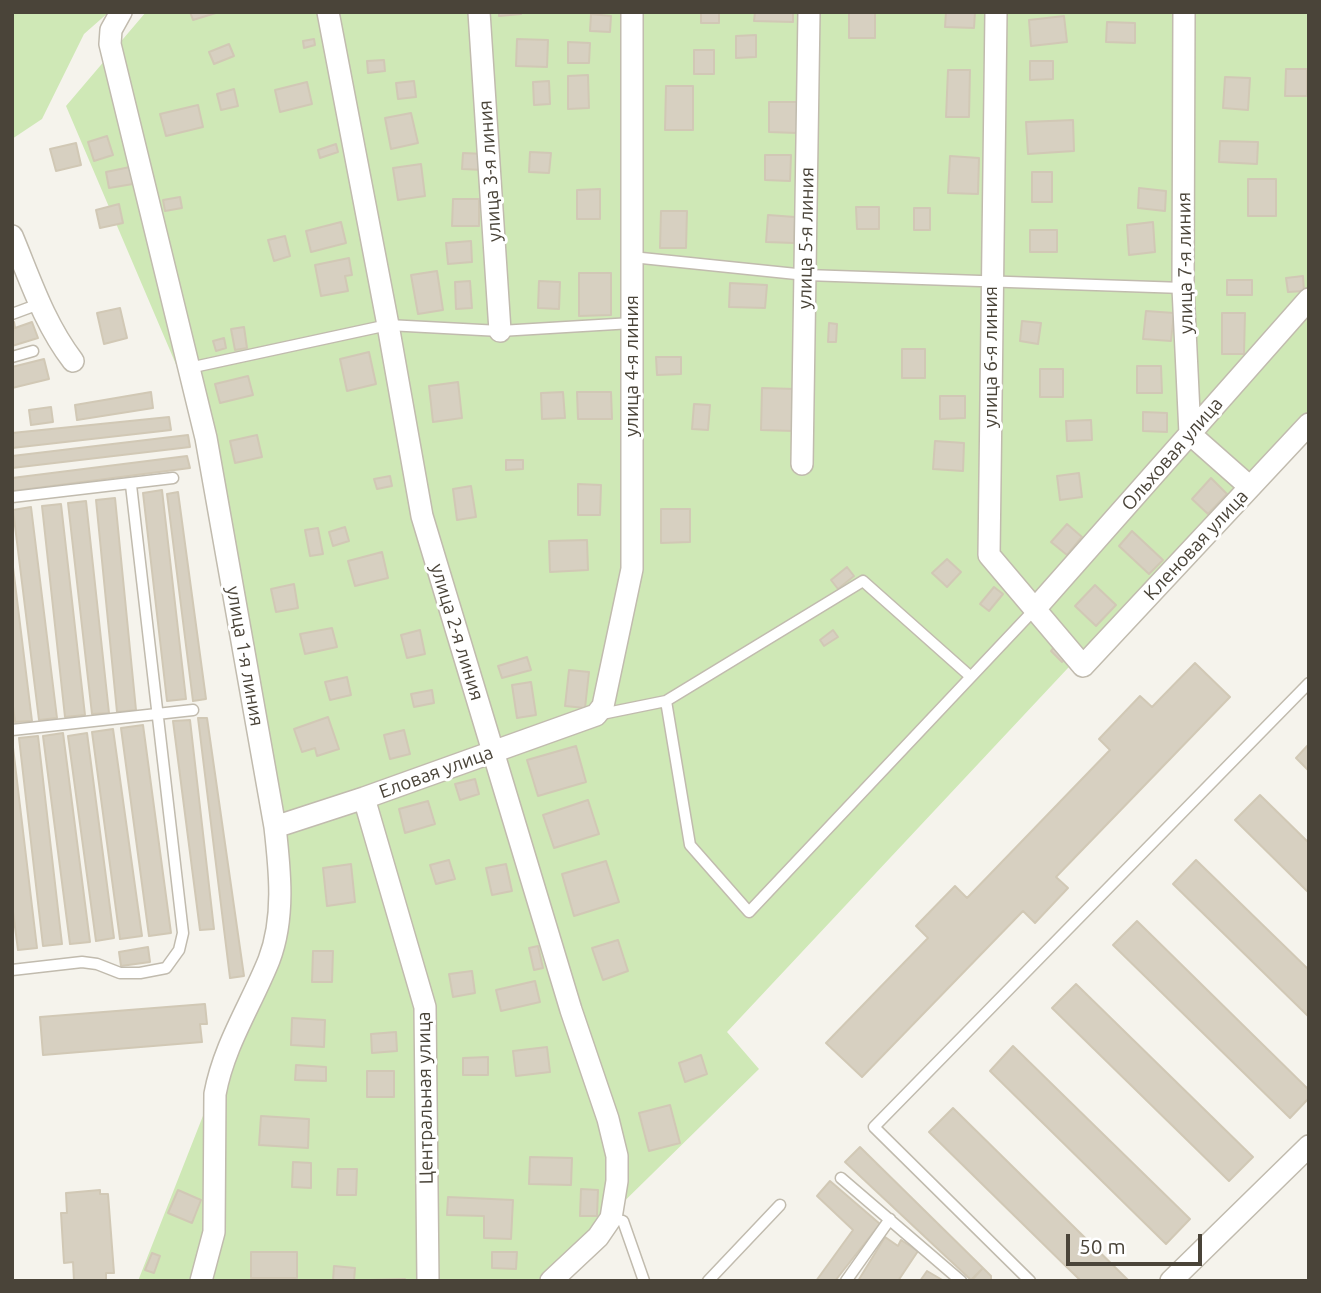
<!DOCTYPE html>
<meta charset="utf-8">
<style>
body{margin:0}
#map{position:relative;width:1321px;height:1293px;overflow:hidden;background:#f5f3ec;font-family:Ubuntu,sans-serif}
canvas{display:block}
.frame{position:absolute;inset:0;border:14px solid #4a4439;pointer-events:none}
.scale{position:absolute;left:1066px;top:1234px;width:136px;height:32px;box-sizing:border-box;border:4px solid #4a4439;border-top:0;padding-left:9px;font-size:21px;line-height:24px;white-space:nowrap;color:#4a4439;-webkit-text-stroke:5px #fff;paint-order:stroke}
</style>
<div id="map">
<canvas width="1321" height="1293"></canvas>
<div class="frame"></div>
<div class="scale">50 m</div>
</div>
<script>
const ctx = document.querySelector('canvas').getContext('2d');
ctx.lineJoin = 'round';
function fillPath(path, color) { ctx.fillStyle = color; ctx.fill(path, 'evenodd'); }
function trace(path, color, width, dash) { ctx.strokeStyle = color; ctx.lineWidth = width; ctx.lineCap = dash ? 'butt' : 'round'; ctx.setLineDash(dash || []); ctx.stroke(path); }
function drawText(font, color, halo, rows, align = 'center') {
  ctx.font = font + ' Ubuntu,sans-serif'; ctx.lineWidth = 6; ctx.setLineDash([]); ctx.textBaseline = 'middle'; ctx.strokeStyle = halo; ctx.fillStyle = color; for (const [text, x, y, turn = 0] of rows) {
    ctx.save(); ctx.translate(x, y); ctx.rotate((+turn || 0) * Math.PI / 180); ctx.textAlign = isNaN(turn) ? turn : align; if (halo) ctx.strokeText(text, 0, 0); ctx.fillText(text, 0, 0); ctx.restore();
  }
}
const green = new Path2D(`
 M12,12H109L84,34L42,119L12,139Z
 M146,12H1309V421L1097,637L727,1032L759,1069L543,1281H138L282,915L212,449L66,106Z`);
const building = new Path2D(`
 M190,12H219L193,20Z
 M499,12H521V14L499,16Z
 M701,12H719V23H701Z
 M755,12H793V22L754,21Z
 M849,12H875V38H849Z
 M946,12H975L974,28L945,27Z
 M591,14L611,16L610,32L590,31Z
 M1064,16L1067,42L1031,46L1029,20Z
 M1107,22L1135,23V43L1106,42Z
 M756,35V57L736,58V36Z
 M314,39L315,45L304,48L303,41Z
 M517,39L548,40L547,67L516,66Z
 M568,42L590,43L589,63H568Z
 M229,44L234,56L214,64L209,52Z
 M694,50H714V74H694Z
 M384,60L385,71L368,73L367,61Z
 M1030,61H1053V79L1030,80Z
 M1286,69H1307V96H1285Z
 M948,70H970L969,117H946Z
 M588,75L589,108L568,109V76Z
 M1225,77L1250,78L1248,110L1223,108Z
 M414,81L416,97L398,99L396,83Z
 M549,81L550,104L534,105L533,82Z
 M307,82L312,104L280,112L275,90Z
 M666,86H693V130H665Z
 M234,89L238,106L221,110L217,94Z
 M769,102H798L797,133L769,132Z
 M198,105L203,127L166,136L160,114Z
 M411,113L418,143L391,149L385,118Z
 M1073,120L1074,151L1028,154L1026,122Z
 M107,136L113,155L94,161L88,142Z
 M1220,141L1258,142L1257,164L1219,162Z
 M76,143L81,165L56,171L50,149Z
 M336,144L338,152L320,158L318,150Z
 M530,152L551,153L549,173L529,172Z
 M463,153L485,154L484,170L462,169Z
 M765,155H791L790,181L765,180Z
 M950,156L979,158L978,194L948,193Z
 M421,164L425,196L398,200L393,168Z
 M130,167L133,184L109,188L106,172Z
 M1032,172H1052V202H1032Z
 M1248,179H1276V216H1248Z
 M1139,188L1166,191L1165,211L1138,208Z
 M600,189V219H577V190Z
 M180,197L182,208L165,211L163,200Z
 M453,199H479V226H452Z
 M119,204L123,223L100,228L96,210Z
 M856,207H879V229H857Z
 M914,208H930V230H914Z
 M661,211H687L686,248H660Z
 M768,215L795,217L794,243L766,242Z
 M341,222L346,243L311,252L306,231Z
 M1153,222L1155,252L1129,255L1127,225Z
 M1030,230H1057V252H1030Z
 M285,236L290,256L274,261L268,240Z
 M471,241L472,262L448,264L446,243Z
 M349,258L352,275L345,276L348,291L321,296L315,265Z
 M437,271L443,310L418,314L411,275Z
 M579,273H611V315L579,316Z
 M1303,276L1304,291L1288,292L1286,278Z
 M1227,280H1252V295H1227Z
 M470,281L472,308L456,309L455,282Z
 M539,281L560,282L559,309L538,308Z
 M730,283L767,285L765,308L729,307Z
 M120,308L127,338L104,344L97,313Z
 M1146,311L1174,313L1171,341L1143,339Z
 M1222,313H1245L1244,354H1222Z
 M1022,321L1041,323L1038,344L1020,341Z
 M14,322L15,328L32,322L38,338L12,346Z
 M829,323L837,324L836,342H828Z
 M244,327L247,348L235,350L231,329Z
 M224,338L226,348L216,351L213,341Z
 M902,349H925V378H902Z
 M369,352L376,384L347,391L340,359Z
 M656,357H681V374L657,375Z
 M44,359L49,379L12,388V367Z
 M1137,366H1161L1162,393H1137Z
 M1040,369H1063V397H1040Z
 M248,376L253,395L220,403L215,384Z
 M458,382L462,418L433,422L429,386Z
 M762,388L795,389L794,431L761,430Z
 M151,392L153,408L77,420L75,405Z
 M563,392L565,418L542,419L541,393Z
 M577,392H611L612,419H578Z
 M940,396H965V418L940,419Z
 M694,404L710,405L708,430L692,429Z
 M51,407L53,422L31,425L29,410Z
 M1143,412L1167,413V432L1143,431Z
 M169,417L171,430L12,448V433Z
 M1091,420L1092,440L1067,441L1066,421Z
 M188,435L190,447L12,468V456Z
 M257,435L262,457L235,463L230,441Z
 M935,441L964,443L963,471L933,469Z
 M187,456L190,468L13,491L12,488V478Z
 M506,460H523V469L506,470Z
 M1079,473L1082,497L1060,500L1057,476Z
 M390,476L392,486L377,489L374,479Z
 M1211,478L1227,494L1208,514L1192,499Z
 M578,484L601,485L600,515H578Z
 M471,486L476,517L457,520L453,489Z
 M162,490L186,699L167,701L143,493Z
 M178,492L206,699L193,701L167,494Z
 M115,498L136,710L117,712L96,500Z
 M86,501L109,713L92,714L68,503Z
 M61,504L85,715L65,717L42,506Z
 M31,507L57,718L39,720L13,510Z
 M661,509H690V542L661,543Z
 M1067,524L1082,537L1067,555L1051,542Z
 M345,527L349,541L333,546L329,532Z
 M318,528L323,554L310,556L305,530Z
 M1132,531L1163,560L1149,574L1119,546Z
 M587,540L588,570L550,572L549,541Z
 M382,552L388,578L355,586L348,561Z
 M12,559L32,721L15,722L12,699Z
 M947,559L961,572L947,587L932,573Z
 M847,567L854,576L838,589L831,580Z
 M294,584L298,608L276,612L271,589Z
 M1095,585L1116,605L1096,626L1075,606Z
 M994,587L1003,594L989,611L980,604Z
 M332,628L337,647L305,654L300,634Z
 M420,630L425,654L407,658L401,635Z
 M833,630L838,637L824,646L820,640Z
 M1054,647L1065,659L1062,662L1051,651Z
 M527,657L531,670L502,678L498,666Z
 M1195,663L1230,697L1056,877L1068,888L1035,923L1023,911L862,1077L826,1043L928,938L916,926L955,886L967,898L1110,750L1099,739L1140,696L1152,707Z
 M569,670L589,672L585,708L565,706Z
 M347,677L351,695L330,700L325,682Z
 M531,682L536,715L517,718L512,685Z
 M432,690L434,703L414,707L411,694Z
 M328,717L339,749L317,756L315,748L302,752L294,729Z
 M198,718H207L244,976L230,978Z
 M190,720L214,929L200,930L173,721Z
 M143,725L171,933L149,936L121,728Z
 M113,729L142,936L120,939L92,732Z
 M404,730L410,754L390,759L384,735Z
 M63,733L90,942L70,944L43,736Z
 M87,733L114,938L96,941L68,736Z
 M38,736L62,944L43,946L19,738Z
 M12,739L37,948L18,950L12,904Z
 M1309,744V771L1296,758Z
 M576,746L586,782L538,796L527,760Z
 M475,779L479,794L460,800L455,784Z
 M1260,795L1309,843V893L1235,820Z
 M588,800L599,834L554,848L543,815Z
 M428,801L435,824L405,833L399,809Z
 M449,860L455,879L436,884L430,865Z
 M1196,860L1309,970V1017L1173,884Z
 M606,861L619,902L574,916L562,874Z
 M351,864L355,902L327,906L323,868Z
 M506,864L512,891L492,895L486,868Z
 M1137,921L1309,1090V1098L1290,1118L1113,945Z
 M618,940L628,971L603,980L592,948Z
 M538,946L543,968L534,970L529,948Z
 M148,947L150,962L121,966L119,952Z
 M313,951H333L332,982H312Z
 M472,971L475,993L453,997L449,974Z
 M535,981L540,1002L501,1011L496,990Z
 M1076,984L1253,1157L1229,1181L1052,1008Z
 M205,1004L207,1024H200L202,1042L43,1055L40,1017Z
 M292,1018L325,1020L324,1047L291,1045Z
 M396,1032L397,1051L372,1053L371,1034Z
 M1013,1046L1190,1219L1166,1244L990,1071Z
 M547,1047L550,1072L516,1076L513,1051Z
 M701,1055L707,1074L685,1082L679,1063Z
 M488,1057V1075H463V1058Z
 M296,1065L326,1067V1081L295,1080Z
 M367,1071H394V1097H367Z
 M670,1105L680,1143L649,1151L639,1113Z
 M953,1108L1129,1281H1081L929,1132Z
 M261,1116L309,1119L308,1148L259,1145Z
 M860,1147L983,1268L971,1280L845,1162Z
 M530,1157L572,1158L571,1185L529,1184Z
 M293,1162L311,1163V1188L292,1187Z
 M338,1169H357L356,1195H337Z
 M830,1181L880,1224L835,1281H816L853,1230L817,1196Z
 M581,1189L598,1190L597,1216H580Z
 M100,1190V1194H108L114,1273H106V1281H74L73,1262L64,1263L61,1213H67L66,1193Z
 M178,1190L201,1200L192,1223L168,1213Z
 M448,1197L513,1200L511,1239L484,1238V1216L447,1215Z
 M885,1237L898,1246L901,1240L918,1251L898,1281H858Z
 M251,1252H297V1278H251Z
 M492,1252H517L516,1269L492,1268Z
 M152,1253L160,1256L154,1273L145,1270Z
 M334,1266L355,1268L354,1281L333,1280Z
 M983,1268L991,1276V1281H971Z
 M927,1271L944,1281H920Z
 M405,1279V1281H369V1280Z`);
const service = new Path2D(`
 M632,257L806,275L1183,288
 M12,314L39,304
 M12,357L33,351
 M189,368L388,325L500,331L632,323
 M12,497L173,478
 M666,701L863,581L971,677
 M597,715L666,701L690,845L749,912L1035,609
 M12,730L193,710
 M12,970L82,962L97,964L120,973H140L166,968L179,950L183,933L131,485
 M841,1178L961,1281
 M611,1218L623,1221L644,1281
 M708,1281L780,1205
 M846,1281L890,1219
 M1030,1281L874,1127L1309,683`);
const minor = new Path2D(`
 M121,12L111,30L110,44L206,438L275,827C280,871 285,918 269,960C251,1005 224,1045 215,1094L214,1232L201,1281
 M328,12L388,325L422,516L571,1010L608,1119L617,1156V1181L611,1218L598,1237L551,1281
 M479,12L500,331
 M996,12L989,555L1083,666L1309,424
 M1184,12L1183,288L1190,434L1250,487
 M12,236C30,279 44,323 73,361
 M802,464L809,12
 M1035,609L1309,299
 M364,798L425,1007L428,1281
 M275,827L364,798L596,715L603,706L632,569V12
 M1171,1281L1309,1146`);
const streetNames = [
 ["улица 3-я линия",490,171,-94],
 ["улица 5-я линия",806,238,-89],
 ["улица 7-я линия",1185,263,-91],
 ["улица 6-я линия",991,357,-90],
 ["улица 4-я линия",632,366,-90],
 ["Ольховая улица",1172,454,-49],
 ["Кленовая улица",1196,545,-47],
 ["улица 2-я линия",457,632,73],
 ["улица 1-я линия",245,656,80],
 ["Еловая улица",436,772,-20],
 ["Центральная улица",425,1098,-91]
];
fillPath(green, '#cfe8b6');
fillPath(building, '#d7d0c1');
trace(building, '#d1c8b5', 2);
trace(service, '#c1bbae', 13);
trace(minor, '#c1bbae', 24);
trace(service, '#fff', 10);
trace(minor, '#fff', 21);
drawText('19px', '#4a4439', '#fff', streetNames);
</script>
